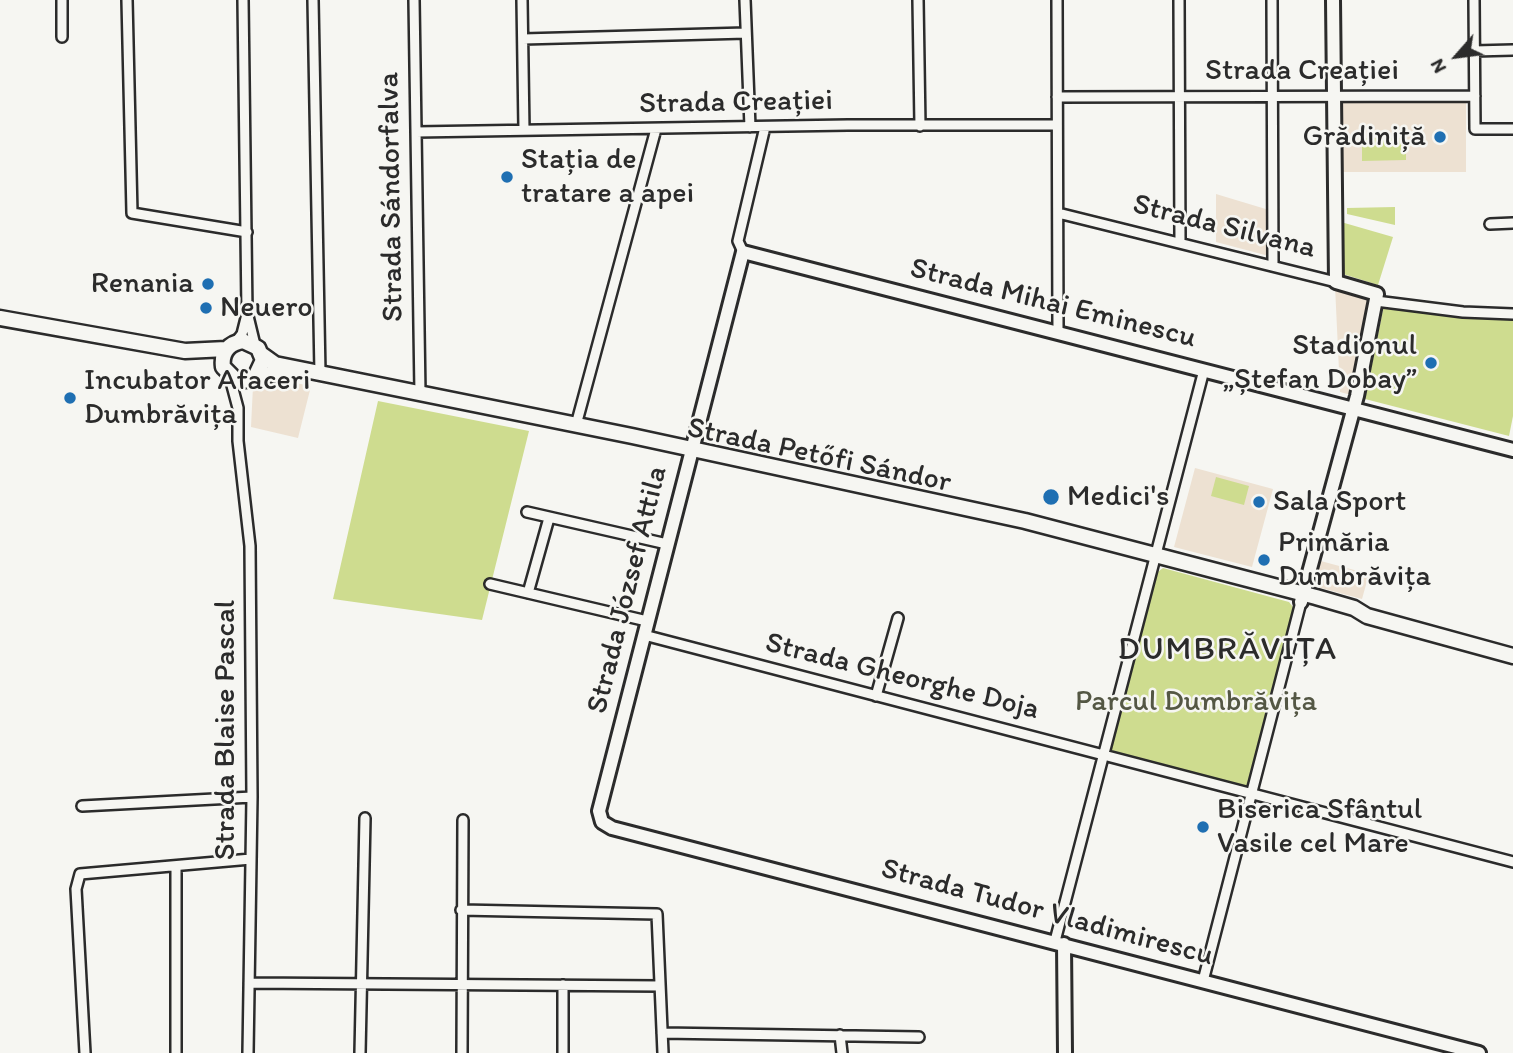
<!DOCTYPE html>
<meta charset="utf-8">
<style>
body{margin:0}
#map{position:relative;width:1513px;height:1053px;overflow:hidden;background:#f6f6f2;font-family:Itim,sans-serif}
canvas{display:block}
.north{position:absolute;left:1422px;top:21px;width:70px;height:70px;-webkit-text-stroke:5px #f6f6f2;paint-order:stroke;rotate:242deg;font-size:19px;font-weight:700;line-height:28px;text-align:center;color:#2b2b2b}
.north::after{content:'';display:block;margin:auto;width:24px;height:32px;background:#2b2b2b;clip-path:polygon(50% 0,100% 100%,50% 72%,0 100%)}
</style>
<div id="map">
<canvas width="1513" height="1053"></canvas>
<div class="north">N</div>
</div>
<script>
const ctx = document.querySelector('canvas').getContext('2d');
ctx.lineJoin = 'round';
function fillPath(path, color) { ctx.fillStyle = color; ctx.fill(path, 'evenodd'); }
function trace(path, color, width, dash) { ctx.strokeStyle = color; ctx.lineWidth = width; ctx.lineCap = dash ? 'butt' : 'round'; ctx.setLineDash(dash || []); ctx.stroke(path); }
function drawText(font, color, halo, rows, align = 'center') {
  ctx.font = font + ' Itim,sans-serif'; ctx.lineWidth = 5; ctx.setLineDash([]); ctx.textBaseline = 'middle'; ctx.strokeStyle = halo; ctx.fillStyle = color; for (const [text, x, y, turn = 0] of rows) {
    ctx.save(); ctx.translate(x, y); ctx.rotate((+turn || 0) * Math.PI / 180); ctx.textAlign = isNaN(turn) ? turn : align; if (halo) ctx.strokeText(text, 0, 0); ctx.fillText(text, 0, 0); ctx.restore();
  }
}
const built = new Path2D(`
 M1340,101H1466V172H1341Z
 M1216,194L1269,210V256L1216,242Z
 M1335,286L1373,297L1351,395L1340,392Z
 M265,377L311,386L298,438L251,427L253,386Z
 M1195,468L1273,489L1252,567L1174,547Z
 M1317,560L1369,574L1362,599L1310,585Z`);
const green = new Path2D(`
 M1362,138H1406V160L1362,161Z
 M1395,207V225L1347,214V208Z
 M1341,222L1393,237L1378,285L1343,274Z
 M1384,305L1464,316L1513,319V416L1509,436L1365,399Z
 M378,401L529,431L482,620L333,599Z
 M1216,477L1249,486L1244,505L1211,496Z
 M1163,568L1289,602L1293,607L1250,795L1105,755L1155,574Z`);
const street = new Path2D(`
 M62,0V37
 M127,0L132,213L247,232
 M243,0L247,312L255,345
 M313,0L320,373
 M414,0L420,393
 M522,0L524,130
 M745,0L750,127
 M918,0L920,126
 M1057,0L1058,331
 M1179,0L1180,243
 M1272,0L1273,266
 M1474,0L1475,129H1513
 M523,39L746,33
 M1474,51L1513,50
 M1057,97L1475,96
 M416,132L848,125H1057
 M1058,213L1336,282
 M1490,224L1513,223
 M743,252L738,241L765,127
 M1376,301L1463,312L1513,314
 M236,342L242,334L247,314
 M230,378L238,408V441L250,546L252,797L248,1053
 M576,425L656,129
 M527,512L667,544
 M490,584L647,621
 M528,593L549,518
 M644,635L1513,862
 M876,696L898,618
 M82,806L252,797
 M176,866V1053
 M461,910L657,914L663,1053
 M1055,941L1204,370
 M1203,981L1301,602
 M249,983L660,986
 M563,985V1053
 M662,1033L919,1037
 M840,1035L842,1053
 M85,1053L76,889L80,874L251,859
 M360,1053L365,818
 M462,1053L463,820`);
const secondary = new Path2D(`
 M1301,602L1357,396L1377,294L1336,282L1333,0
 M1064,944L1065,1053
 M1479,1053L612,828L602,822L599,811L743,252L1513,450`);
const primary = new Path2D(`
 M0,318L185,351L226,349
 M261,354L275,364L632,436L1025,521L1316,597L1354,608L1367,616L1513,656
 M255,377L263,360L258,348L243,341C229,343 221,352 223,367L236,380C254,383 268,370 287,373`);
const markers = [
 [1440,137,7,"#1f6fb2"],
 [507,177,7,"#1f6fb2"],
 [208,284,7,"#1f6fb2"],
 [206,308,7,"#1f6fb2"],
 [1431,363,7,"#1f6fb2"],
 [70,398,7,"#1f6fb2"],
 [1051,497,9,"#1f6fb2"],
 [1259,502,7,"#1f6fb2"],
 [1264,560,7,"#1f6fb2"],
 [1203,827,7,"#1f6fb2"]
];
const streetNames = [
 ["Strada Creației",1302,71],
 ["Strada Creației",736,103,-1],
 ["Strada Sándorfalva",392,197,-91],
 ["Strada Silvana",1224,227,14],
 ["Strada Mihai Eminescu",1053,304,14],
 ["Strada Petőfi Sándor",819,456,12],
 ["Strada József Attila",628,590,-76],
 ["Strada Gheorghe Doja",902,677,14],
 ["Strada Blaise Pascal",226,730,-90],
 ["Strada Tudor Vladimirescu",1047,913,15]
];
const poiNames = [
 ["Grădiniță",1426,137,"right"],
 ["Stația de",521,160],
 ["tratare a apei",521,194],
 ["Renania",194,284,"right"],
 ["Neuero",220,308],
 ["Stadionul",1417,346,"right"],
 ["„Ștefan Dobay”",1417,380,"right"],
 ["Incubator Afaceri",84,381],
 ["Dumbrăvița",84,415],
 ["Medici's",1067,497],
 ["Sala Sport",1273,502],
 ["Primăria",1278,543],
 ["Dumbrăvița",1278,577],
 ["Biserica Sfântul",1217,810],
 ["Vasile cel Mare",1217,844]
];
const parkNames = [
 ["Parcul Dumbrăvița",1196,702]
];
const quarterNames = [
 ["DUMBRĂVIȚA",1228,651]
];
fillPath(built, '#ede1d2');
fillPath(green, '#cedc8f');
trace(street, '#2b2b2b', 14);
trace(secondary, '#2b2b2b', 18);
trace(primary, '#2b2b2b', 19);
trace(street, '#f6f6f2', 9);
trace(secondary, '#f6f6f2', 12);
trace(primary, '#f6f6f2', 14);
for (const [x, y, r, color] of markers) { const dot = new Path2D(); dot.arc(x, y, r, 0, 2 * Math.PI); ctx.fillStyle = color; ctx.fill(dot); trace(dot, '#f6f6f2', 2.5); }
drawText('30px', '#2b2b2b', '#f6f6f2', streetNames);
drawText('30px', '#2b2b2b', '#f6f6f2', poiNames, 'left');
drawText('30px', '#545744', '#f6f6f2', parkNames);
ctx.letterSpacing = '2px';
drawText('33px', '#2b2b2b', '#f6f6f2', quarterNames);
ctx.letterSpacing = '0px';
</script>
